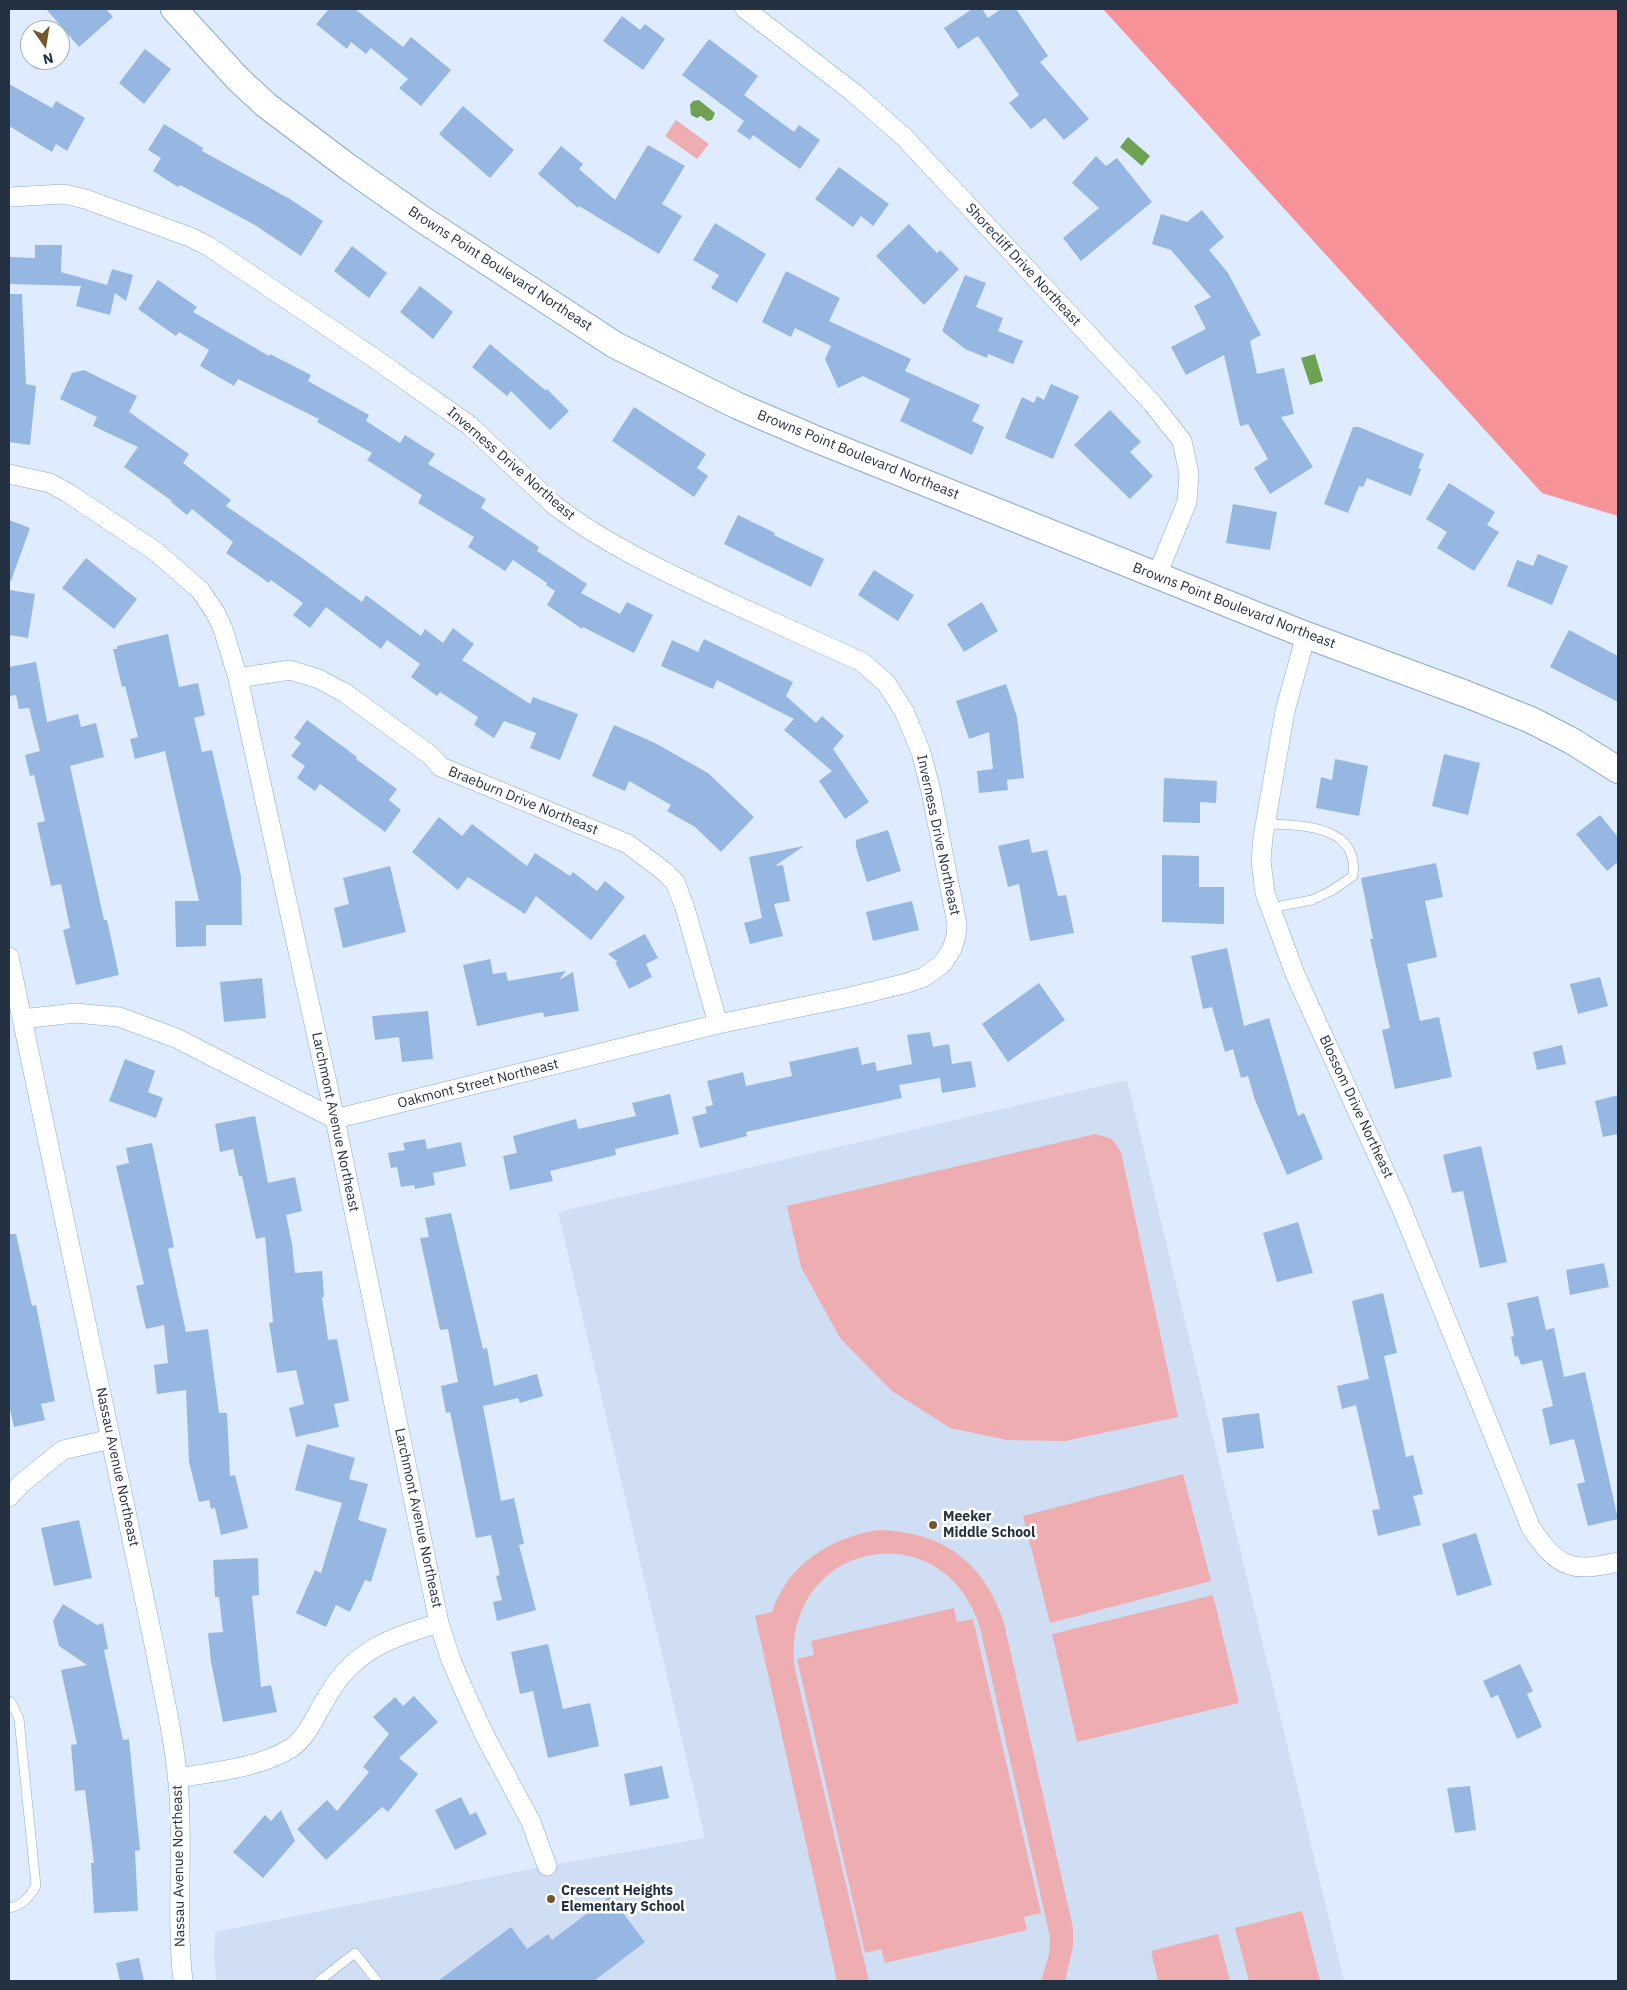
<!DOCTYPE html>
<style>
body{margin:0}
#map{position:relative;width:1627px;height:1990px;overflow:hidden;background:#dfecff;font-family:"IBM Plex Sans",sans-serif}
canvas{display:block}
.frame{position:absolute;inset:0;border:10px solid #243142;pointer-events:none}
.north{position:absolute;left:20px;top:20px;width:50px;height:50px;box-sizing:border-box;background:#fff;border:1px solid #a7adb3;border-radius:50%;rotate:167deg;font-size:14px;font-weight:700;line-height:20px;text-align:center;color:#243142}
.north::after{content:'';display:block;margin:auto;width:18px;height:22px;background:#75572b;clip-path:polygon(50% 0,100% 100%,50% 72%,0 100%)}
</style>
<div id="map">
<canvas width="1627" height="1990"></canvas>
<div class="frame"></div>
<div class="north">N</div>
</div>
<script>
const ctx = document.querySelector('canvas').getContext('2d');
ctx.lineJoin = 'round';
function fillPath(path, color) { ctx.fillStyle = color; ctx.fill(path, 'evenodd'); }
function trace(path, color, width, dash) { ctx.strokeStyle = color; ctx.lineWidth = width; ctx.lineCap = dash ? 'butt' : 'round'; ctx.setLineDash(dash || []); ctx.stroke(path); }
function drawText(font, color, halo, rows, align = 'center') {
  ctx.font = font + ' "IBM Plex Sans",sans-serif'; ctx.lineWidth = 5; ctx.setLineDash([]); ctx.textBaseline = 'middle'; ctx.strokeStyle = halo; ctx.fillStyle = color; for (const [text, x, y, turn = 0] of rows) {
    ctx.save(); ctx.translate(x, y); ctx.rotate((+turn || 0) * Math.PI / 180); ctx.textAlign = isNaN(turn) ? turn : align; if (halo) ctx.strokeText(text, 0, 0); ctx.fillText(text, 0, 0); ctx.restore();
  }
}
const built = new Path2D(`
 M1127,1080L1344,1981H216L214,1956L215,1932L547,1866L705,1838L558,1212Z`);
const green = new Path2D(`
 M676,120L709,144L697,159L665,136Z
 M1095,1134L1112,1139L1121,1152L1178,1417L1065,1441L1007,1440L950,1428L892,1391L840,1338L801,1267L787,1206Z
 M1183,1474L1211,1581L1050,1623L1023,1516Z
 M877,1530C942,1531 984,1561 1004,1623L1073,1928V1947L1065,1981H1041L1049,1954L1050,1937L980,1627C941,1506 778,1544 795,1670L869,1981H837L755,1616L772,1612C788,1564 830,1538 877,1530Z
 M1213,1595L1239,1703L1077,1742L1052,1634Z
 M954,1608L957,1622L973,1619L1041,1913L1024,1917L1027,1930L885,1963L881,1949L865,1953L797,1659L814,1655L811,1641Z
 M1302,1911L1320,1981H1249L1235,1928Z
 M1218,1934L1230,1981H1158L1151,1951Z`);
const forest = new Path2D(`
 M1103,9H1618V516L1542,493Z`);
const water = new Path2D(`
 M699,100L715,113L712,120L707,121L701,116L697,118L691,115L690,105L693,101Z
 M1128,137L1150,156L1142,166L1120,147Z
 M1315,354L1323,381L1310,385L1301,358Z`);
const building = new Path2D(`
 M46,9H106L113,17L79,47Z
 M329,9H355L403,47L411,37L451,70L421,106L399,88L408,79L371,48L366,54L351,42L347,49L316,24Z
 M972,9H982L988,18L1001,9H1016L1048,56L1040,62L1089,119L1064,140L1045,118L1031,129L1009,103L1019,95L978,36L958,49L944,28Z
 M622,16L640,30L645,24L665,39L643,70L603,41Z
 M709,39L758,76L744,95L794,132L799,125L820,140L800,169L753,135L750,140L737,131L744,121L682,75Z
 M145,49L171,69L144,104L119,83Z
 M9,84L52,108L56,101L85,118L67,151L56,144L52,152L9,126Z
 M463,106L514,150L490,178L439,134Z
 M164,124L203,148L202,151L290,199L323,221L301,256L255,225L180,185L178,187L153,171L161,158L148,150Z
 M648,145L685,166L662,204L682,216L659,254L579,206L578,208L538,174L561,146L583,164L579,169L615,200Z
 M1096,156L1106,166L1117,158L1152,202L1081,261L1063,238L1099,208L1072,183Z
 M839,167L889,204L873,226L861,216L853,227L815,199Z
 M1202,210L1224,237L1209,250L1228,273L1261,335L1250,341L1257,374L1284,368L1294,414L1281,417L1313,467L1270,494L1254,468L1268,459L1248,424L1240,426L1224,355L1186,375L1171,347L1206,329L1194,306L1211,297L1171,250L1152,244L1161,214L1187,222Z
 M715,223L766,254L737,303L711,288L719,275L693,260Z
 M909,224L937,253L940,250L959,269L924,305L876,256Z
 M35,245H62L61,272L107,285L112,269L133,275L126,301L115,293L110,315L76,306L81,286L9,284V257L35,258Z
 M352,246L387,273L369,298L334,271Z
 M786,271L840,298L829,321L911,359L905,371L980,405L972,421L984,427L972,455L900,421L910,399L863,376L838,388L825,359L831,346L795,328L791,337L762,322Z
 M965,275L986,283L976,307L1003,318L998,331L1023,341L1013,364L988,354L987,358L965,349L942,331Z
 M158,280L197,307L193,312L269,356L270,354L311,375L308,381L369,415L366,421L400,443L405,435L435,454L428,464L486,499L481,508L539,547L537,551L587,584L581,593L620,614L627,602L653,615L634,653L583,627L582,629L547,605L555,591L546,585L547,583L513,560L505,571L468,547L474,537L418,503L422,495L367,460L372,453L317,422L319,419L238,379L234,386L200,366L209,350L179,332L176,336L138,309Z
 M420,286L453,312L433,339L400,312Z
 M9,294H22L26,384L36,386L30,445L9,442Z
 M490,344L545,390L547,389L569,411L550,430L511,391L507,396L472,367Z
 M84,370L137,396L129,412L189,454L183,463L231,500L226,506L302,558L362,602L366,595L421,636L425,629L443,643L453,628L474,644L462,660L530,704L533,697L578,714L560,760L530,748L536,733L504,721L494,738L474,725L478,717L440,692L437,696L411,677L420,664L387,640L381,649L326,607L310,628L293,615L303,603L271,580L269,583L226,553L233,542L192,509L187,515L171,502L172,501L124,467L138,447L93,426L97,417L60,399L72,373Z
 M1051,384L1079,396L1053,459L1005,438L1022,397L1034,403L1037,396L1044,400Z
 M634,407L706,454L697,468L708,476L694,497L612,441Z
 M1110,410L1141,442L1130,452L1153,476L1130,499L1074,445Z
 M1353,427H1359L1424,454L1418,468L1421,469L1411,496L1367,478L1363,487L1359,486L1348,513L1324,504Z
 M1449,483L1495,512L1487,525L1499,532L1474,571L1437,548L1447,532L1426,519Z
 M1233,504L1277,512L1270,550L1226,543Z
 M738,515L775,533L774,535L824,559L811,587L724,544Z
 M9,520L30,528L11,581H9Z
 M1538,554L1568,566L1552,605L1507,586L1517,560L1533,566Z
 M86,558L137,599L114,629L62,588Z
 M874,570L914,595L898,621L858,595Z
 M9,590L35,594L28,638L9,635Z
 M982,602L998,631L964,652L947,624Z
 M1569,630L1618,656V702L1550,667Z
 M168,634L179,687L198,683L205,715L194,718L202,752L212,750L241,876L242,925H206V946L176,947L175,901H199L165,751L135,759L130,739L138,737L125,686L122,687L113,649H117V646Z
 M704,639L793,682L786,696L816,723L822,716L844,736L833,749L869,802L845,819L819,781L832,771L784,730L794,719L717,680L713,689L661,666L672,640L698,652Z
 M36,662L47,722L78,714L81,727L96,723L104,757L70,766L104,920H107L119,975L76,985L63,930L70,928L61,884L51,886L37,823L45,821L34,775L30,776L25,755L40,751L29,708L19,709L16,695L9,696V667Z
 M1006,684L1017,717L1024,778L1007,780L1008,790L979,793L977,771L993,769L989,732L969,739L956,701Z
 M307,720L357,757L356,759L397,789L389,800L401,810L385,832L320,784L315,791L297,778L305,766L291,756L301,743L294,738Z
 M614,725L655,743L708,773L754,817L721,852L695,827L667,811L671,805L629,781L625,791L592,776Z
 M1444,754L1480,763L1468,815L1432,806Z
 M1335,759L1368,766L1359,816L1316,808L1321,777L1332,780Z
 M1164,778L1217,781L1216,803L1200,802V823L1163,822Z
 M1600,815L1618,837V862L1607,871L1576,834Z
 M439,817L462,836L472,824L527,866L535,853L570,876L573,872L597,891L605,881L625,897L591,940L536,896L525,914L468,877L458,890L412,852Z
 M888,830L901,871L867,882L856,847V840Z
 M1029,839L1032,853L1047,850L1058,896L1066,895L1074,933L1030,941L1019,884L1008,887L998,846Z
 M804,846L775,866L783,865L790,901L774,904L783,936L750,944L744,923L762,918L749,857Z
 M1162,855L1199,856V887H1224V924L1162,922Z
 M1436,863L1443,897L1425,901L1437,957L1407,964L1420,1021L1439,1017L1452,1077L1395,1089L1382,1030L1390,1028L1370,939H1373L1361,878Z
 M390,866L406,932L343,948L334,908L349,904L343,878Z
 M912,901L919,930L873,941L866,912Z
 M645,934L658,958L646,964L652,977L629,989L615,962H618L608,954Z
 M1227,948L1244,1026L1269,1018L1298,1116L1304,1113L1323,1159L1287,1175L1255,1100L1248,1076L1241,1078L1233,1049L1225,1052L1212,1007L1203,1009L1191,956Z
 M490,959L493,974L506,972L508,981L566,971L559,980L573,972L579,1011L544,1017L543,1012L477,1026L463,965Z
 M1600,977L1608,1006L1578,1014L1570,984Z
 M262,978L266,1018L224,1022L220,982Z
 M1039,983L1065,1020L1008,1062L982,1024Z
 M428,1011L433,1059L402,1062L399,1037L375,1040L372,1016Z
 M930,1032L933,1047L949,1044L952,1064L971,1061L976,1087L942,1093L940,1078L899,1085L902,1098L746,1132L747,1136L700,1148L692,1117L707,1113L705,1107L713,1105L707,1081L743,1072L746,1086L792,1076L789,1062L858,1047L862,1065L875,1062L877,1071L912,1064L907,1035Z
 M1562,1045L1566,1064L1537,1070L1533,1052Z
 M125,1059L155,1071L148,1092L163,1098L156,1118L109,1101Z
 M670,1094L679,1134L615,1149L616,1155L550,1171L553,1181L510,1190L503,1156L517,1153L513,1136L576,1119L578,1129L636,1116L632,1103Z
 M1618,1095V1134L1603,1137L1595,1101Z
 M255,1116L268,1183L295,1177L302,1211L286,1215L292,1244L295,1273L322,1271L324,1297H322L328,1340L337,1339L349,1401L334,1404L339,1427L296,1437L289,1408L304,1404L296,1370L277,1373L269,1323L273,1322L265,1237L256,1239L242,1176H239L233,1149L220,1152L215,1124Z
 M425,1139L427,1149L461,1142L466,1166L433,1173L435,1185L415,1189L414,1185L401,1187L397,1167L391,1168L388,1153L405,1150L403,1143Z
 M152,1143L174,1247L168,1249L186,1332L208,1329L219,1413H227L230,1476L235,1475L248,1528L221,1535L215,1508L211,1509L209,1500L199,1502L189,1462L186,1390L157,1394L154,1365L168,1363L164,1325L146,1329L136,1286L144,1284L116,1166L129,1163L126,1148Z
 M1481,1146L1507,1262L1480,1268L1463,1191L1452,1193L1443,1155Z
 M451,1213L483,1349L487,1348L494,1386L537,1374L543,1396L520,1403L518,1398L483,1406L501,1501L514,1498L524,1544L519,1545L536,1610L497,1621L493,1602L502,1600L496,1576L500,1575L491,1535L476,1538L450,1412L446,1413L441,1386L458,1382L448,1329L440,1330L420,1238L429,1237L425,1218Z
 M1298,1222L1313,1273L1277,1282L1263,1233Z
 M9,1234H16L32,1306L36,1305L55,1401L41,1404L45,1420L14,1427L9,1405Z
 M1604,1263L1609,1287L1570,1295L1566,1270Z
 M1383,1293L1397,1353L1384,1356L1406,1457L1413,1455L1423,1494L1413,1496L1421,1525L1378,1536L1372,1510L1380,1509L1356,1405L1342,1409L1337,1386L1369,1379L1352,1301Z
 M1538,1296L1546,1330L1554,1328L1564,1377L1585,1372L1618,1519L1588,1526L1577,1484L1585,1482L1574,1439L1550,1445L1542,1409L1553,1406L1542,1360L1521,1365L1518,1356L1515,1357L1511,1337L1514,1336L1507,1303Z
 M1259,1413L1264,1448L1227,1453L1222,1418Z
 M307,1444L355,1458L349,1479L368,1484L358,1520L387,1529L371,1582L365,1580L350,1612L336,1605L326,1627L296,1613L315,1570L321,1573L342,1503L295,1490Z
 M79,1520L92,1578L54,1586L41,1528Z
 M1476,1533L1492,1585L1457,1596L1442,1544Z
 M258,1558L259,1595L252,1596L261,1687L271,1685L277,1712L223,1722L211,1662L208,1633L223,1632L219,1597H215L213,1560Z
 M63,1604L97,1625L103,1623L108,1649L104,1650L123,1740L129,1739L140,1850L135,1851L138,1911L94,1913L91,1863H94L85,1790L75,1791L71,1745L77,1744L61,1670L87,1665L59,1646L53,1621Z
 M548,1644L563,1709L590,1703L599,1746L548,1758L533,1691L520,1694L511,1652Z
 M1520,1664L1533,1691L1527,1694L1542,1727L1517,1739L1498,1695L1491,1698L1483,1681Z
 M414,1696L438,1722L399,1758L418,1774L388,1812L382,1807L326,1860L297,1829L327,1800L337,1811L369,1772L363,1767L389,1734L373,1717L395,1697L403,1706Z
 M662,1766L669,1798L630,1806L624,1774Z
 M1470,1786L1476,1830L1455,1833L1447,1788Z
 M461,1797L470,1815L476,1812L487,1834L455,1850L435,1810Z
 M281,1810L295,1841L263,1878L233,1852L265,1815L271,1821Z
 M610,1896L645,1942L594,1981H438L511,1927L527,1949L548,1934L552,1940Z
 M139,1958L144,1981H120L116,1963Z`);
const lane = new Path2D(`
 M1265,824C1301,825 1360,825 1353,876L1331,891L1312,900L1270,908
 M9,1701L12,1704L19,1719L36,1886C29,1897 22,1906 9,1908
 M319,1981L355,1953L377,1981`);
const street = new Path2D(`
 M745,9L854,93L904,137L1153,404L1182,441L1189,473L1187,502L1157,575
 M9,197L64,194L85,199L190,237L208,246L374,358L469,425L554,505C606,545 667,573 727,601C772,621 817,642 862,662L886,683L904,711L921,752L931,791L957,924L956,936L952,949L943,963L924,977L907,983L850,997L718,1024L335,1119L176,1038L119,1017L75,1013L22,1019
 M9,474L50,483L68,493L155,551L200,590L215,612L223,629L238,678L335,1119L439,1623L451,1660L467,1697L485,1736L531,1822L547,1866
 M1306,635L1285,711L1263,837L1261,861L1265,893L1295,974L1401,1207L1531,1528C1558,1568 1571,1573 1618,1562
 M238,678L290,670L319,679L345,693L430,755L441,767L628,844L665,872L675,882L685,908L718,1024
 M9,957L155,1649C164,1697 176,1746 179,1795C183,1857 176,1920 183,1981
 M9,1497L22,1483L63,1450L111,1439
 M177,1778C213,1772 260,1768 291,1748C308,1737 317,1712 328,1695C355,1649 391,1638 439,1623`);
const secondary = new Path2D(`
 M174,9L238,79L266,105L348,167L422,219L615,345L738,406L813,438L1306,635L1466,694L1531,720L1572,741L1618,770`);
const markers = [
 [933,1525,5,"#75572b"],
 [551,1899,5,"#75572b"]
];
const streetNames = [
 ["Shorecliff Drive Northeast",1023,265,47],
 ["Browns Point Boulevard Northeast",500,269,33],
 ["Browns Point Boulevard Northeast",858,455,22],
 ["Inverness Drive Northeast",511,464,41],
 ["Browns Point Boulevard Northeast",1234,606,21],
 ["Braeburn Drive Northeast",523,801,22],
 ["Inverness Drive Northeast",938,835,78],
 ["Oakmont Street Northeast",478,1084,-14],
 ["Blossom Drive Northeast",1356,1107,65],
 ["Larchmont Avenue Northeast",335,1122,78],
 ["Nassau Avenue Northeast",117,1467,78],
 ["Larchmont Avenue Northeast",418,1518,78],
 ["Nassau Avenue Northeast",179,1866,-91]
];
const poiNames = [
 ["Meeker",943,1517],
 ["Middle School",943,1533],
 ["Crescent Heights",561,1891],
 ["Elementary School",561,1907]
];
fillPath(built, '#cfdef3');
fillPath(green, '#eeaeb1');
fillPath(forest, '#f89299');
fillPath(water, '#6ea252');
fillPath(building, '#96b7e2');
trace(lane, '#89a9d4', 10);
trace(street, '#89a9d4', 20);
trace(secondary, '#89a9d4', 28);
trace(lane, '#fff', 9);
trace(street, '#fff', 19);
trace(secondary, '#fff', 26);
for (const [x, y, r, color] of markers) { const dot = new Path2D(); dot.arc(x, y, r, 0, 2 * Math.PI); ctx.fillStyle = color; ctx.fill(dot); trace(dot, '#fff', 2); }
drawText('14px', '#243142', '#fff', streetNames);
drawText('bold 14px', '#243142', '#fff', poiNames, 'left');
</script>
